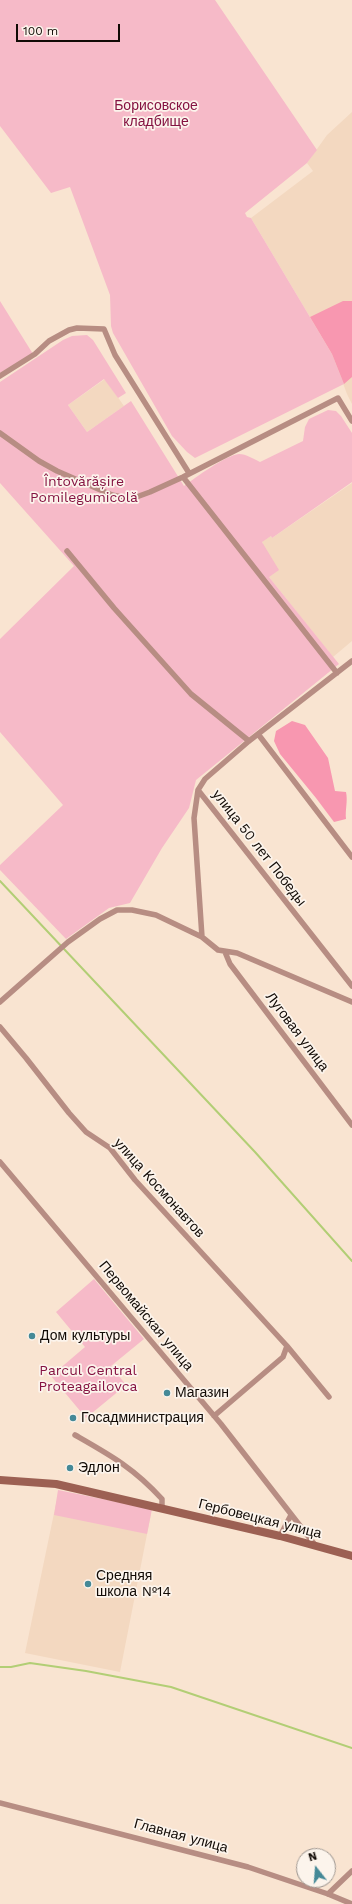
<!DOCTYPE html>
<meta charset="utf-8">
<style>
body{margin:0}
#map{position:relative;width:352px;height:1904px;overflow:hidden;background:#f9e4d1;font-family:"Work Sans",sans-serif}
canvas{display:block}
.north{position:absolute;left:296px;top:1848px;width:40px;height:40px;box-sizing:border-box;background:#fcf4ec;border:1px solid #9e9690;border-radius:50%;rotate:343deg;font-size:11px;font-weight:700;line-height:16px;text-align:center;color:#110a05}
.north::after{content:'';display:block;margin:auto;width:14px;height:18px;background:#458997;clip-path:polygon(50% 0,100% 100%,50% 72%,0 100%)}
.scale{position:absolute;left:16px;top:24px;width:104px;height:18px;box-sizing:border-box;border:2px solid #110a05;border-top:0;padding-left:5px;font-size:12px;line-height:14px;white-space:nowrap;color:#110a05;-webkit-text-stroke:3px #fcf4ec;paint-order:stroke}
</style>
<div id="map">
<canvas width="352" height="1904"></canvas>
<div class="north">N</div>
<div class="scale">100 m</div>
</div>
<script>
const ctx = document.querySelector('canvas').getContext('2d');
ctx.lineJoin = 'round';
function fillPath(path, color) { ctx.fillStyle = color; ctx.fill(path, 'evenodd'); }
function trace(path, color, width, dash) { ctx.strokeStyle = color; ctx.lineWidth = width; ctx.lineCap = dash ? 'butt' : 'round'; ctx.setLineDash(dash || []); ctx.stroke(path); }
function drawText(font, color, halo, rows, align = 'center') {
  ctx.font = font + ' "Work Sans",sans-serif'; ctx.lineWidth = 3.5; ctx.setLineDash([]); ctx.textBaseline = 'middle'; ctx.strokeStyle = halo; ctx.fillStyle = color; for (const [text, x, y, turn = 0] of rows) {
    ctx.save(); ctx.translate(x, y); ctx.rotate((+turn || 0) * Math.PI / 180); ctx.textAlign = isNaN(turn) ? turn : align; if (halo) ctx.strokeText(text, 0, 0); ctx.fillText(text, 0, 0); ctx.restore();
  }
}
const built = new Path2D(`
 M352,112V404L347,394L332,354L251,218L313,171L307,163L327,135Z
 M105,379L124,406L87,432L68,405Z
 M352,483V641L333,657L269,577L262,541L271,536L272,538Z
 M58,1494L151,1514L120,1672L25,1653Z`);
const green = new Path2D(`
 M0,0H215L317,150L307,163L245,213L247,217L251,218L332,354L344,384L195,458L187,452L172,436L113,333L111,326L110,295L70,187L51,193L0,126Z
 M0,301L33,354L0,373Z
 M87,335L93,340L126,393L118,398L104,379L68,405L87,432L131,401L184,486C195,478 226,455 239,454C246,454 254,459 260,462L303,441L305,427L309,419L328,410L336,411L341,416L352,433V482L272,538L271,536L262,542L279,570L269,577L339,664L196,780L189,808L162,848L130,903L109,908L66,939L0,870V865L63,805L0,732V639L74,566L0,483V382L63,340L72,336Z
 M94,1279L144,1339L111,1366L126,1385L86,1418L51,1376L85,1347L56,1312Z
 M58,1490L152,1509L147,1534L54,1515Z`);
const forest = new Path2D(`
 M343,301H352V377L344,384L332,354L310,317Z
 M292,721L305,725L328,758L335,791L346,792C348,801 345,810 346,819L334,822L316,798L280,754L274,741L276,731Z`);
const stream = new Path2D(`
 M0,881L255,1152L352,1261
 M0,1667H11L30,1663L86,1671L171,1687L352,1748`);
const street = new Path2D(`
 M0,376L35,354L49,341L69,330L77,328L104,329L115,355L189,473
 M0,433L39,461L57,471L112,495L131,499L150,492L183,477L338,398L352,421
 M183,477L337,673
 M67,551L114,608L191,694L249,741
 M352,661L249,741L205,779L198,790L352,986
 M258,734L352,857
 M198,790L194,818L202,937
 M225,952L230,964L352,1125
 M0,1002L68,942L100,919L117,910H132L156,915L202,937L218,950L237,953L352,1002
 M0,1027L26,1058L69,1113L86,1132L110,1148L135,1180L287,1346L283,1357L214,1416
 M0,1162L221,1424L315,1545
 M287,1346L329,1397
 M75,1435C110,1455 134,1468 162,1499V1508
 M280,1536L291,1515
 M0,1803L248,1867L328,1894L352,1904
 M328,1894L352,1871`);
const secondary = new Path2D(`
 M0,1480L56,1484L280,1536L352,1556`);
const markers = [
 [32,1336,4,"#458997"],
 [167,1393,4,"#458997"],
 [73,1418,4,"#458997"],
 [70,1468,4,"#458997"],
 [88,1584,4,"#458997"]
];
const parkNames = [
 ["Борисовское",156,106],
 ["кладбище",156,122],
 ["Întovărășire",84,482],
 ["Pomilegumicolă",84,498],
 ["Parcul Central",88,1371],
 ["Proteagailovca",88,1387]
];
const streetNames = [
 ["улица 50 лет Победы",259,848,52],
 ["Луговая улица",297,1032,53],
 ["улица Космонавтов",159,1188,48],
 ["Первомайская улица",146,1316,50],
 ["Гербовецкая улица",260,1519,14],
 ["Главная улица",181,1836,15]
];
const poiNames = [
 ["Дом культуры",40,1336],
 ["Магазин",175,1393],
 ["Госадминистрация",81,1418],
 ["Эдлон",78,1468],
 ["Средняя",96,1576],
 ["школа №14",96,1592]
];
fillPath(built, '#f3d8c0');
fillPath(green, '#f6bac8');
fillPath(forest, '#f897b0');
trace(stream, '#b2ce75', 2);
trace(street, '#b78d83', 5.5);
trace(secondary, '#9c6053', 8);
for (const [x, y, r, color] of markers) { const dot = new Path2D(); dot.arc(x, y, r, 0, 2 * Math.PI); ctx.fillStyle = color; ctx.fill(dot); trace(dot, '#fcf4ec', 1.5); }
drawText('14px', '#851342', '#fcf4ec', parkNames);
drawText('14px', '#110a05', '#fcf4ec', streetNames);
drawText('14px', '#110a05', '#fcf4ec', poiNames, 'left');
</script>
